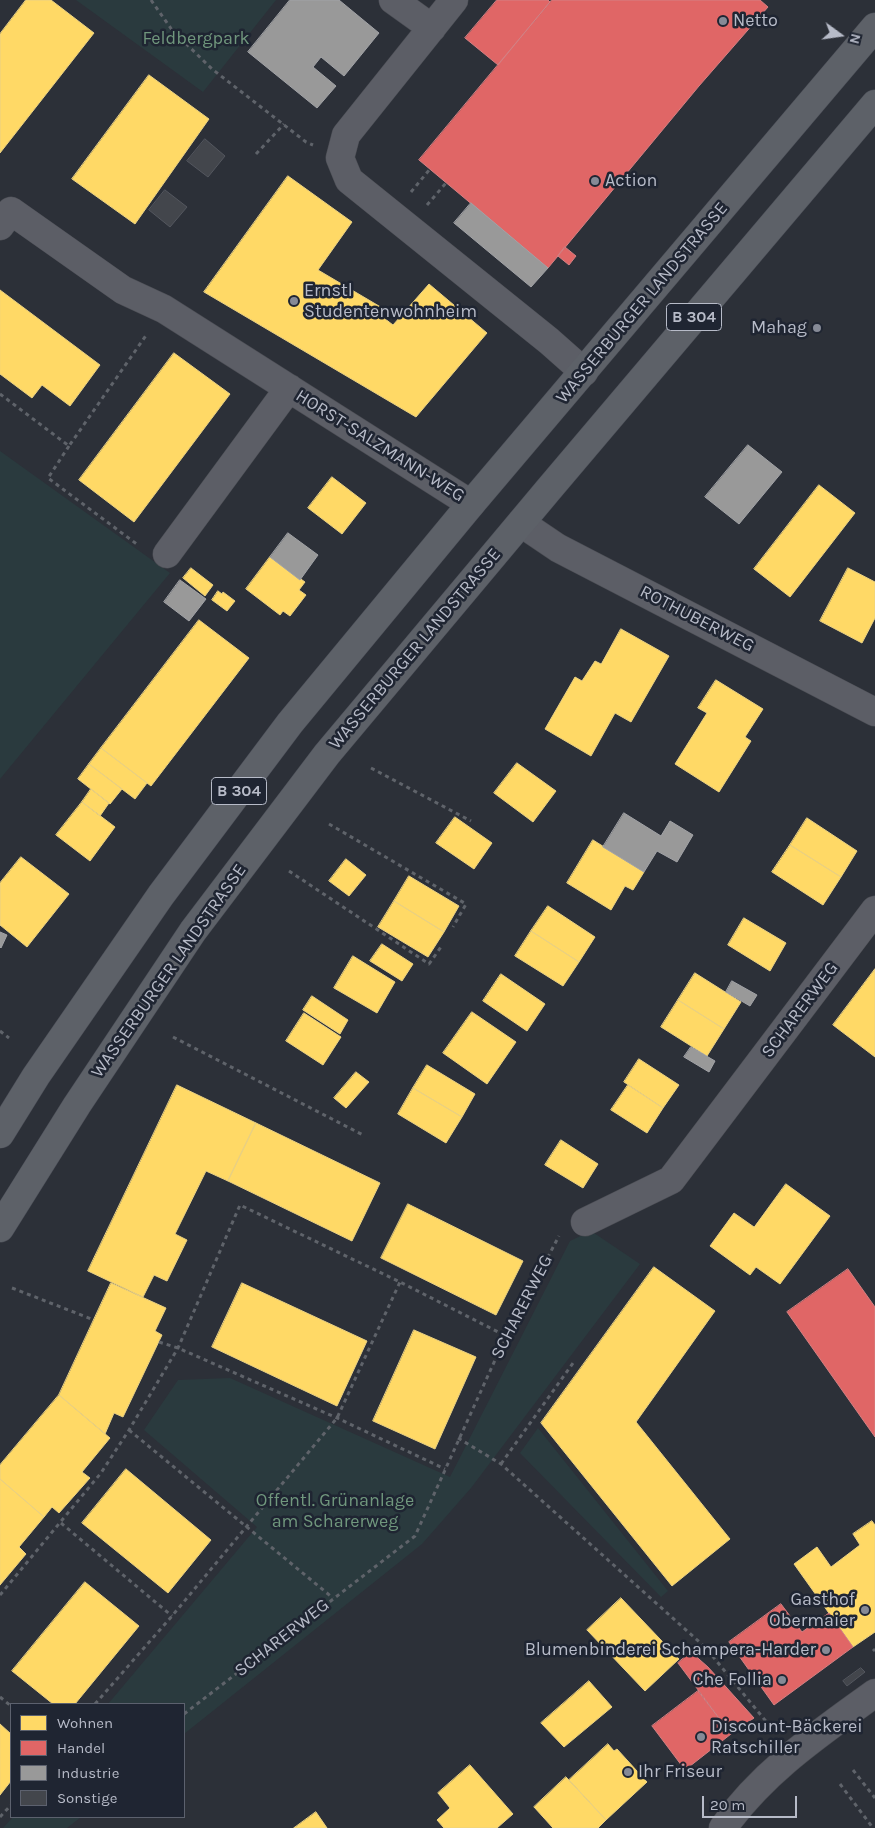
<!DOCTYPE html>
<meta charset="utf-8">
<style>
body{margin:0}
#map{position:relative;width:875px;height:1828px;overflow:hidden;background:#2c3038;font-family:Karla,sans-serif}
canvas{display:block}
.legend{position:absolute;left:10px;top:1703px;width:175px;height:115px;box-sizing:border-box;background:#1f2532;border:1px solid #5c616e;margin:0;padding:6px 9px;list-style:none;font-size:15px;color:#b7bbc8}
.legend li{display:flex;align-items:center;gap:10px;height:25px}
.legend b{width:25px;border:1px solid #5c616e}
.north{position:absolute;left:815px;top:10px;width:50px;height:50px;-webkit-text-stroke:4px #1f2532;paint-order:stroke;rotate:104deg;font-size:14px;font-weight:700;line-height:20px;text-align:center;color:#b7bbc8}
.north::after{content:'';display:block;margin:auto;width:18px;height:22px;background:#b7bbc8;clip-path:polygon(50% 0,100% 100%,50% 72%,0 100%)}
.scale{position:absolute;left:702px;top:1796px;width:95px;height:22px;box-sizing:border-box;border:2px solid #b7bbc8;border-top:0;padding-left:6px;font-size:15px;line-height:18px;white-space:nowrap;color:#b7bbc8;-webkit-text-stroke:4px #1f2532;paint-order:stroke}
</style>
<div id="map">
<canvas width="875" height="1828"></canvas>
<ul class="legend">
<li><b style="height:14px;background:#ffd966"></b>Wohnen</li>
<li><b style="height:14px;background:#e06666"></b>Handel</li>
<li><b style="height:14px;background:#999"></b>Industrie</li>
<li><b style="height:14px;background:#43464c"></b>Sonstige</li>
</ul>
<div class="north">N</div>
<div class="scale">20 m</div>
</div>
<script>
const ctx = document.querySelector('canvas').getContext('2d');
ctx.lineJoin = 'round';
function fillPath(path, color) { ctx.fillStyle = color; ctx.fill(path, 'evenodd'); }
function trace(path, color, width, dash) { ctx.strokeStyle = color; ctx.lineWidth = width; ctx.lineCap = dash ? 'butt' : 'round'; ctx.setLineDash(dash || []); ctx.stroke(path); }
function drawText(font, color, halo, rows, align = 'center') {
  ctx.font = font + ' Karla,sans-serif'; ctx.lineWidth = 5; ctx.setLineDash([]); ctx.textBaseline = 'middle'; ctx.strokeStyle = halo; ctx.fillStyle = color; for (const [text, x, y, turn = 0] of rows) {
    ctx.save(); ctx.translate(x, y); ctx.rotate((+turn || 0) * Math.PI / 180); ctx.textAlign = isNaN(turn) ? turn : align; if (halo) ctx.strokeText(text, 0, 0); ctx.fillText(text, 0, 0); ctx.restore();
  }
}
const green = new Path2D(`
 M76,0H276L203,92Z
 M0,451L170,573L0,779Z
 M591,1231L640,1264L471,1488L422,1544L184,1734V1704H108L257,1527L144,1430L178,1380L230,1378L450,1477L570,1241Z
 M538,1428L668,1591L661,1597L520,1453Z
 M13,1817H81L67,1828H3Z`);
const homes = new Path2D(`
 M26,0H51L94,33L0,153V34Z
 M149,75L209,119L135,224L72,179Z
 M288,176L352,222L318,270L384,309L380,315L393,325L429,284L487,333L416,417L204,292Z
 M0,290L100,365L70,406L42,385L32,398L0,374Z
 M174,353L230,394L134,522L79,480Z
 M332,477L366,503L342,534L308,508Z
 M819,485L855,513L790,597L754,569Z
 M270,557L305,582L299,590L306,595L290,616L283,611L280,615L246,589Z
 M191,568L213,585L205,596L183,578Z
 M848,568L875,582V618L862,643L820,621Z
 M218,591L222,594L223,592L235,601L227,611L212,600Z
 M199,620L249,658L151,786L101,748Z
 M621,629L669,656L631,722L615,713L591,756L545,729L575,677L582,681L595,661L601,664Z
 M716,680L763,709L745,737L751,741L719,792L675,764L707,713L698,708Z
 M101,748L147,783L135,799L89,764Z
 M517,763L556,791L533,822L494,793Z
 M89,764L122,789L110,804L78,779Z
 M91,789L109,803L100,816L82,802Z
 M82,802L115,827L90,861L56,835Z
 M455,817L492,843L474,869L436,843Z
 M807,818L857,851L841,877L790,845Z
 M593,840L644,872L633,890L625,886L611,910L567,883Z
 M790,845L841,877L823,905L772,872Z
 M21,857L69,894L27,947L0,925V883Z
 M346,859L366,875L349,896L329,881Z
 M409,876L459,906L444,932L394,901Z
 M394,901L444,932L428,957L378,927Z
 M548,906L595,937L579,962L531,931Z
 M744,918L786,943L770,971L728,945Z
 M531,931L579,962L563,986L515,956Z
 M382,944L413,964L402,981L370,961Z
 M353,956L395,982L377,1013L334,988Z
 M875,969V1057L833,1025Z
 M695,973L741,1002L724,1029L678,1000Z
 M501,974L545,1004L527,1031L483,1001Z
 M312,996L348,1020L340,1034L303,1010Z
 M678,1000L724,1029L707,1056L661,1027Z
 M472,1012L516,1042L487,1084L443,1053Z
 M304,1013L341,1037L323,1065L286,1041Z
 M639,1059L679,1085L663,1108L624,1082Z
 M427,1065L475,1094L462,1117L413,1088Z
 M356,1072L369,1082L346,1108L334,1098Z
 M177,1085L256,1123L228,1181L206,1171L175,1234L187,1240L167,1281L154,1275L143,1297L88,1271Z
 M628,1085L663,1108L647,1133L611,1110Z
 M413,1088L462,1117L446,1143L398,1114Z
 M256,1123L380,1183L352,1241L228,1181Z
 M561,1140L598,1164L583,1188L545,1165Z
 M786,1184L830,1216L780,1284L756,1267L750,1275L710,1246L734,1213L754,1227Z
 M408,1204L523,1261L496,1315L381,1258Z
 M654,1267L715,1311L636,1422L730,1539L672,1586L541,1423Z
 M111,1283L166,1308L155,1331L162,1335L123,1417L114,1413L105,1434L59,1395Z
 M242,1283L367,1341L337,1406L212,1347Z
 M414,1330L476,1357L435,1449L373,1421Z
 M59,1395L110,1438L82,1472L90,1478L59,1513L52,1507L44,1517L0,1479V1465Z
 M126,1469L211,1540L168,1593L82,1523Z
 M0,1479L44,1517L19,1547L26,1554L0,1585Z
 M872,1521L875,1525V1632L853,1647L794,1564L817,1547L831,1567L860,1545L853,1534Z
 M85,1582L139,1626L75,1704H53L12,1671Z
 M621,1598L679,1659L645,1691L587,1630Z
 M589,1681L612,1707L564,1747L541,1723Z
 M0,1724L11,1734V1781L0,1795Z
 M608,1744L614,1751L617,1749L647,1782L606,1820L569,1780Z
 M470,1765L513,1814L497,1828H444L437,1820L450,1808L438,1793Z
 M566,1777L606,1820L598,1828H553L534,1807Z
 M316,1812L327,1828H294Z`);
const shops = new Path2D(`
 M497,0H548L550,2L498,65L465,38Z
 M552,0H760L768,7L699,86L548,268L419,160Z
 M565,247L576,256L569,265L558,256Z
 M848,1269L875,1307V1437L787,1312Z
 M781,1604L802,1632L829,1613L853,1647L774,1705L729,1642Z
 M691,1652L708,1667L754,1718L731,1734L678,1663Z
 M698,1691L731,1734L685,1770L652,1726Z`);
const industry = new Path2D(`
 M290,0H339L379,33L344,76L321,57L313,67L336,86L317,108L248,52Z
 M471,203L548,268L531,287L454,223Z
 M748,445L782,472L739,524L705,497Z
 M288,533L318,555L300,580L270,557Z
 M180,580L206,599L189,621L164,602Z
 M624,813L661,836L670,821L693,835L677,862L657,851L644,872L603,847Z
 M0,932L7,935L1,948L0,947Z
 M732,981L757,995L750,1006L726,992Z
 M691,1047L715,1061L709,1072L684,1057Z`);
const building = new Path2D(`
 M205,139L225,156L208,177L187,161Z
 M165,190L187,207L170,227L149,210Z
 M861,1668L865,1672L847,1686L843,1681Z`);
const path = new Path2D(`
 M151,0L172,30L212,69L306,142L313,145
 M256,154L284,124
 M411,192L430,169
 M427,205L446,183
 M0,394L69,446L147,334
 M69,446L48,478L138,545
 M371,768L471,821
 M329,824L466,904L453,927
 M289,871L429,964L441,947
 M0,1031L9,1038
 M173,1037L363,1135
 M12,1288L94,1320
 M159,1342L178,1348L337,1418L445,1469
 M129,1430L333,1598
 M458,1438L501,1464L705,1647L769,1725
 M501,1464L573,1363
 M61,1523L172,1616
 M0,1595L101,1473L129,1430L178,1348L240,1205L400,1282L506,1336
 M873,1649L875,1651
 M0,1697L11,1706
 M95,1704L172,1616L337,1418L400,1282
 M184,1714L415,1536L506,1336L559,1236
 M853,1770L875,1798
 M840,1784L873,1828
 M0,1817L11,1805`);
const minor = new Path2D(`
 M393,0L432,28
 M454,0L346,135L340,158L349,180L549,341L584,372
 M0,226L11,211L123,290L164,309L471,504
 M521,523L558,548L875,712
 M167,554L289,388
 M585,1222L671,1180L875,910
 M723,1828C763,1771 820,1733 875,1693`);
const major = new Path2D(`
 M0,1134L36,1076L161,895L290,723L471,504L875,27
 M0,1228L77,1105L193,931L327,754L549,489L875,104`);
const markers = [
 [723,21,5,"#868a96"],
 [595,181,5,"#868a96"],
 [294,301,5,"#868a96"],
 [817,328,5,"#868a96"],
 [865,1610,5,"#868a96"],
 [826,1650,5,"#868a96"],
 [782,1680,5,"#868a96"],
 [701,1737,5,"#868a96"],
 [628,1772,5,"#868a96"]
];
const shields = [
 [694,317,55],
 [239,791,55]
];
const shieldNames = [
 ["B 304",694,317],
 ["B 304",239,791]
];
const poiNames = [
 ["Netto",733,21],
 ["Action",605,181],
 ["Ernstl",304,291],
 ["Studentenwohnheim",304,312],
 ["Mahag",807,328,"right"],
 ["Gasthof",855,1600,"right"],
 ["Obermaier",855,1621,"right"],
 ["Blumenbinderei Schampera-Harder",816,1650,"right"],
 ["Che Follia",772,1680,"right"],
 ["Discount-Bäckerei",711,1727],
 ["Ratschiller",711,1748],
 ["Ihr Friseur",638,1772]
];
const parkNames = [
 ["Feldbergpark",196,39],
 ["Offentl. Grünanlage",335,1501],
 ["am Scharerweg",335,1522]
];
const streetNames = [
 ["WASSERBURGER LANDSTRASSE",642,303,-50],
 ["HORST-SALZMANN-WEG",380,446,32],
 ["ROTHUBERWEG",697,619,27],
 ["WASSERBURGER LANDSTRASSE",415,649,-50],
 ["WASSERBURGER LANDSTRASSE",169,971,-55],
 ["SCHARERWEG",800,1010,-53],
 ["SCHARERWEG",522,1307,-63],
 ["SCHARERWEG",282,1638,-38]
];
fillPath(green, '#2a3a3e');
fillPath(homes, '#ffd966');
trace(homes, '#e9d083', 1);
fillPath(shops, '#e06666');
trace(shops, '#d48083', 1);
fillPath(industry, '#999');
trace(industry, '#a2a3a7', 1);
fillPath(building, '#43464c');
trace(building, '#54575f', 1);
trace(minor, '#4a4c53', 29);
trace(major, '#494c55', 29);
trace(path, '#5f636a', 3, [4, 4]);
trace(minor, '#5c5e66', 28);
trace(major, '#5d6168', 28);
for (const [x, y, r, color] of markers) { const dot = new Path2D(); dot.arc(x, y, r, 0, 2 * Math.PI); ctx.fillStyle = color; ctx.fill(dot); trace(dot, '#1f2532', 2); }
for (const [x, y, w] of shields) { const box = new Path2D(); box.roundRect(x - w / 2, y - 13.5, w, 27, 4); ctx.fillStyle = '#1f2532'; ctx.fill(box); trace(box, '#b7bbc8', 1); }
drawText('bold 16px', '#b7bbc8', null, shieldNames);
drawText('18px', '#b7bbc8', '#1f2532', poiNames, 'left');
drawText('18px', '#70977d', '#1f2532', parkNames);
drawText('18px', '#b7bbc8', '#1f2532', streetNames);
</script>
